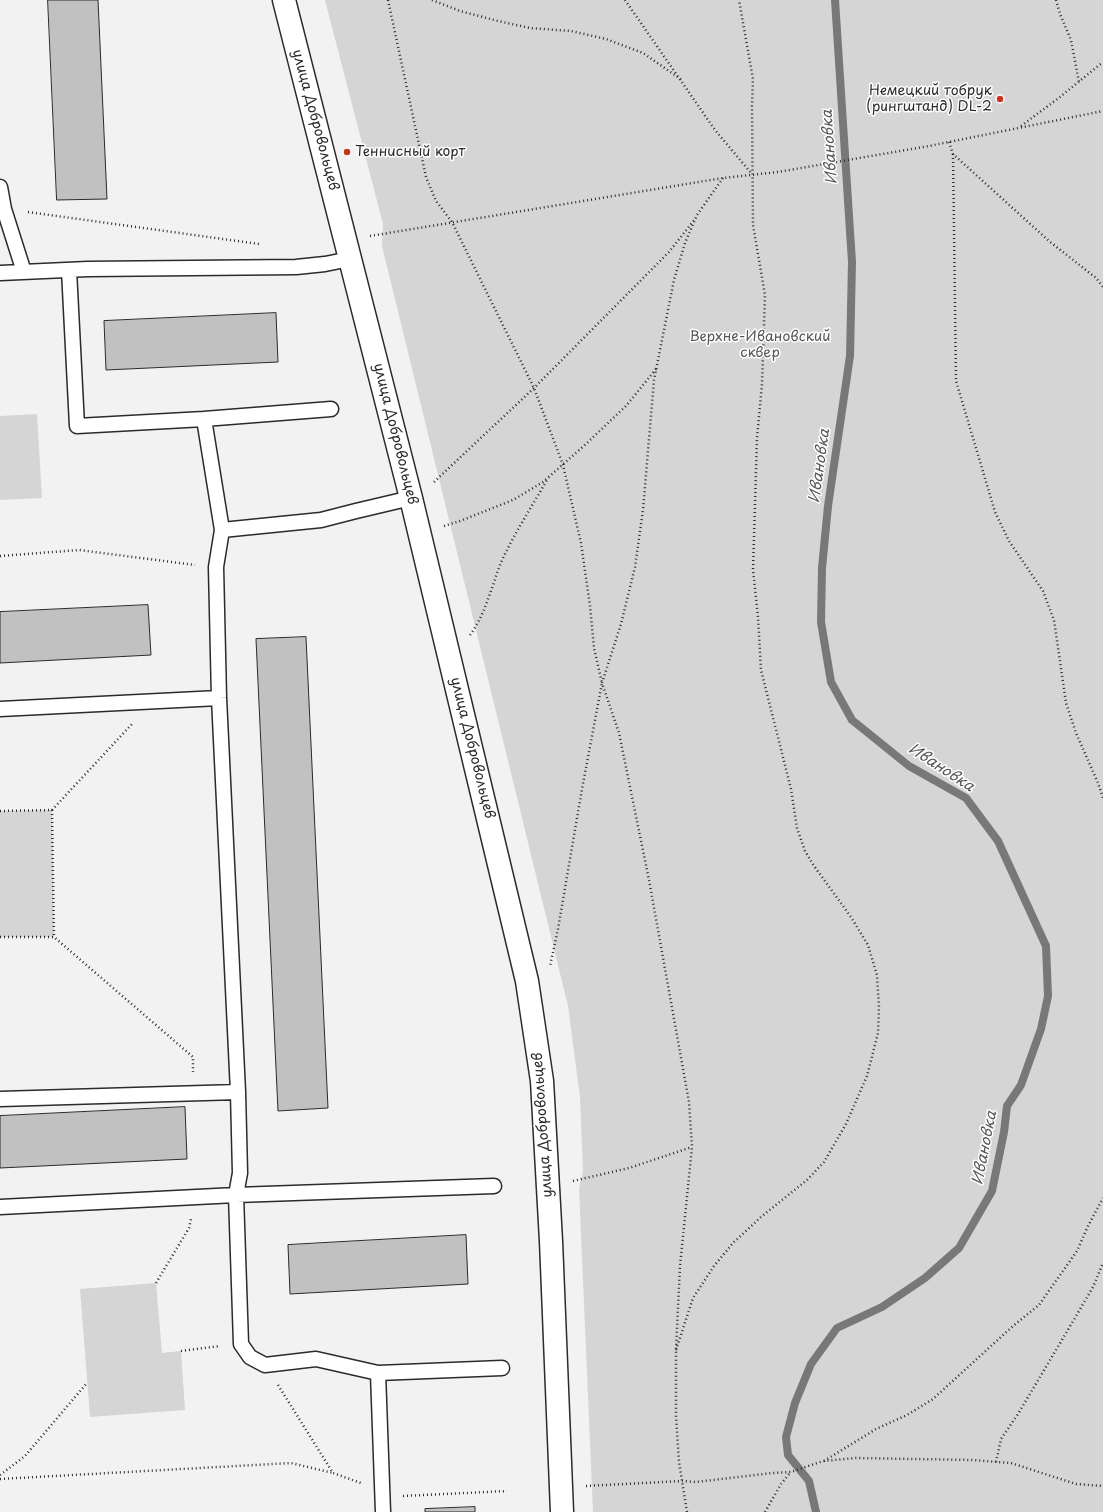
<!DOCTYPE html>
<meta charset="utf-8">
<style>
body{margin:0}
canvas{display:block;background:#f2f2f2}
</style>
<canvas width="1103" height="1512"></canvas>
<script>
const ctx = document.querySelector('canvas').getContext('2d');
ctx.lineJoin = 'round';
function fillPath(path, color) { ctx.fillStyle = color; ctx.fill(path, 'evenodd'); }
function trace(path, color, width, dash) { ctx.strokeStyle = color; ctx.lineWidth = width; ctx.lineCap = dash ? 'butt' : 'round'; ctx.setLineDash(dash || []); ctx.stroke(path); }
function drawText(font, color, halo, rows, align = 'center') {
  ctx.font = font + ' "Playpen Sans",sans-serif'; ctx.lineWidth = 3; ctx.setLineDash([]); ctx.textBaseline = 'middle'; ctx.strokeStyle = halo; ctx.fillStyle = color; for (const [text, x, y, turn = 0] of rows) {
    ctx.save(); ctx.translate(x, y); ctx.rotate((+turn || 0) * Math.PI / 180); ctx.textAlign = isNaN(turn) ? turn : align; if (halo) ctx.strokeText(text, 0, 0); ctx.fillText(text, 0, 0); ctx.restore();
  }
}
const green = new Path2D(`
 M325,0H1103V1512H593L579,1188L583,1171L580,1097L568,1006L382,246L383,224Z
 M37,414L42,498L0,500V416Z
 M52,810L54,937H0V811Z
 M156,1283L162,1353L181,1351L185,1410L90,1417L80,1289Z`);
const stream = new Path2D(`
 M816,1512L809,1481L788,1455L786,1437L795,1403L811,1364L837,1328L882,1307L925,1278L959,1248L992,1191L1004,1132L1007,1106L1021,1085L1041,1029L1048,996L1046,946L998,841L966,798L909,766L852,720L831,682L821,622L822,568L828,506L850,356L852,262L835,0`);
const building = new Path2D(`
 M48,0H98L107,199L57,200Z
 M276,313L278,362L106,370L104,321Z
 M148,605L151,655L0,663V612Z
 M306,637L328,1108L278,1111L256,639Z
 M185,1107L187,1159L0,1168V1116Z
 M466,1235L468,1284L290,1294L288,1245Z
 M475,1507V1512H425V1509Z`);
const path = new Path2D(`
 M388,0L426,177L436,201L452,222L534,388L563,465L581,543L590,606L594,648L602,683L582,789L558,929L550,966
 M432,0L460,11L498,21L530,28L571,31L606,39L643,53L682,80
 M625,0L715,130L752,174
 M1056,0L1060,14L1071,40L1079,82
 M1021,126L1060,97L1103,62
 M949,142L953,154L1049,241L1096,278L1103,287
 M953,154L956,381L995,512L1009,541L1043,591L1054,620L1066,703L1076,733L1098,783L1103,798
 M28,212L259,244
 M370,236L723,178L778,172L929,146L1103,111
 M434,482L534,388L669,252L695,219
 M444,526L460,521L513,500L543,482L586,444L626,406L656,369
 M0,556L79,550L195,565
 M470,635C487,612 492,583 503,558C516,531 532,506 547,480
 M52,810L132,724
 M0,811L52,810L54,937
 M0,937H54L193,1057V1072
 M573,1181L629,1168L692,1147
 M156,1283L189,1228L191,1219
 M676,1350L693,1298L714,1266L733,1243L761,1217L807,1180L824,1162L846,1124L867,1076L878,1033L879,1007L877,975L868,945L851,917L814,866L805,851L797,828L791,789L761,670L758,617L753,570L757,438L762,384L765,295L753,225L752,106L753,79L739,0
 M181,1351L220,1346
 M278,1385L333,1473L361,1483
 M824,1461L876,1429L907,1415L933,1399L1013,1326L1039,1305L1077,1251L1088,1226L1103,1198
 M996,1462L1001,1439L1018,1414L1072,1323L1093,1287L1103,1263
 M0,1475L25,1456L87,1383
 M0,1479L291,1463L333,1473
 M586,1486L682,1481L696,1482L772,1473L791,1472L823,1461L856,1458L973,1460L1011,1463L1076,1484L1103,1486
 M403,1496L507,1491
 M687,1512L679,1462L676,1417V1350L680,1266L692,1147L689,1102L649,880L619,733L602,683L621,624L635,567L643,510L654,380L674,280L685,243L697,215L723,178
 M765,1512L781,1484L790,1473`);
const lane = new Path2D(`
 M0,187L4,209L24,272
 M69,270L77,426L204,419L222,530
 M0,273L88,269L296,267L325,264L350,259
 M204,419L331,409
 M0,709L219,698
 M0,1099L238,1092
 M494,1186L236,1195L241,1344L250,1357L265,1365L316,1359L378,1373L502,1368
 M0,1207L236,1195L240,1173L238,1092L219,698L216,567L222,530L321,520L356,511L411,498
 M378,1373L383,1512`);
const street = new Path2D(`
 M284,0L411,498L527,981L542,1081L551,1241L562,1512`);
const markers = [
 [1000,99,4,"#c8321e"],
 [347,152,4,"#c8321e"]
];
const poiNames = [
 ["Немецкий тобрук",992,91],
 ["(рингштанд) DL-2",992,107],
 ["Теннисный корт",355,152,"left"]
];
const streetNames = [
 ["улица Добровольцев",315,120,75],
 ["улица Добровольцев",395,434,76],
 ["улица Добровольцев",472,748,76],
 ["улица Добровольцев",543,1125,-94]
];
const parkNames = [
 ["Верхне-Ивановский",760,337],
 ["сквер",760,353]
];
const waterNames = [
 ["Ивановка",830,147,-94],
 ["Ивановка",820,466,-82],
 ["Ивановка",941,768,33],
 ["Ивановка",985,1148,-79]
];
fillPath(green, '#d5d5d5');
trace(stream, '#787878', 8);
fillPath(building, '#c1c1c1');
trace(building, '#2b2b2b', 1);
trace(lane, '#2b2b2b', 17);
trace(street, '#2b2b2b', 25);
trace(path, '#2b2b2b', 2.5, [1, 3]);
trace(lane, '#fff', 14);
trace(street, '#fff', 22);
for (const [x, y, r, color] of markers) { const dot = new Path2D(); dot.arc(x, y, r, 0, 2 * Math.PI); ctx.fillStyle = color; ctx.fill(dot); trace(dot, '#fff', 1.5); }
drawText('14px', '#2b2b2b', '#fff', poiNames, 'right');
drawText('14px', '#2b2b2b', '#fff', streetNames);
drawText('14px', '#565656', '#fff', parkNames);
drawText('italic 15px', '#585858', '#fff', waterNames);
</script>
